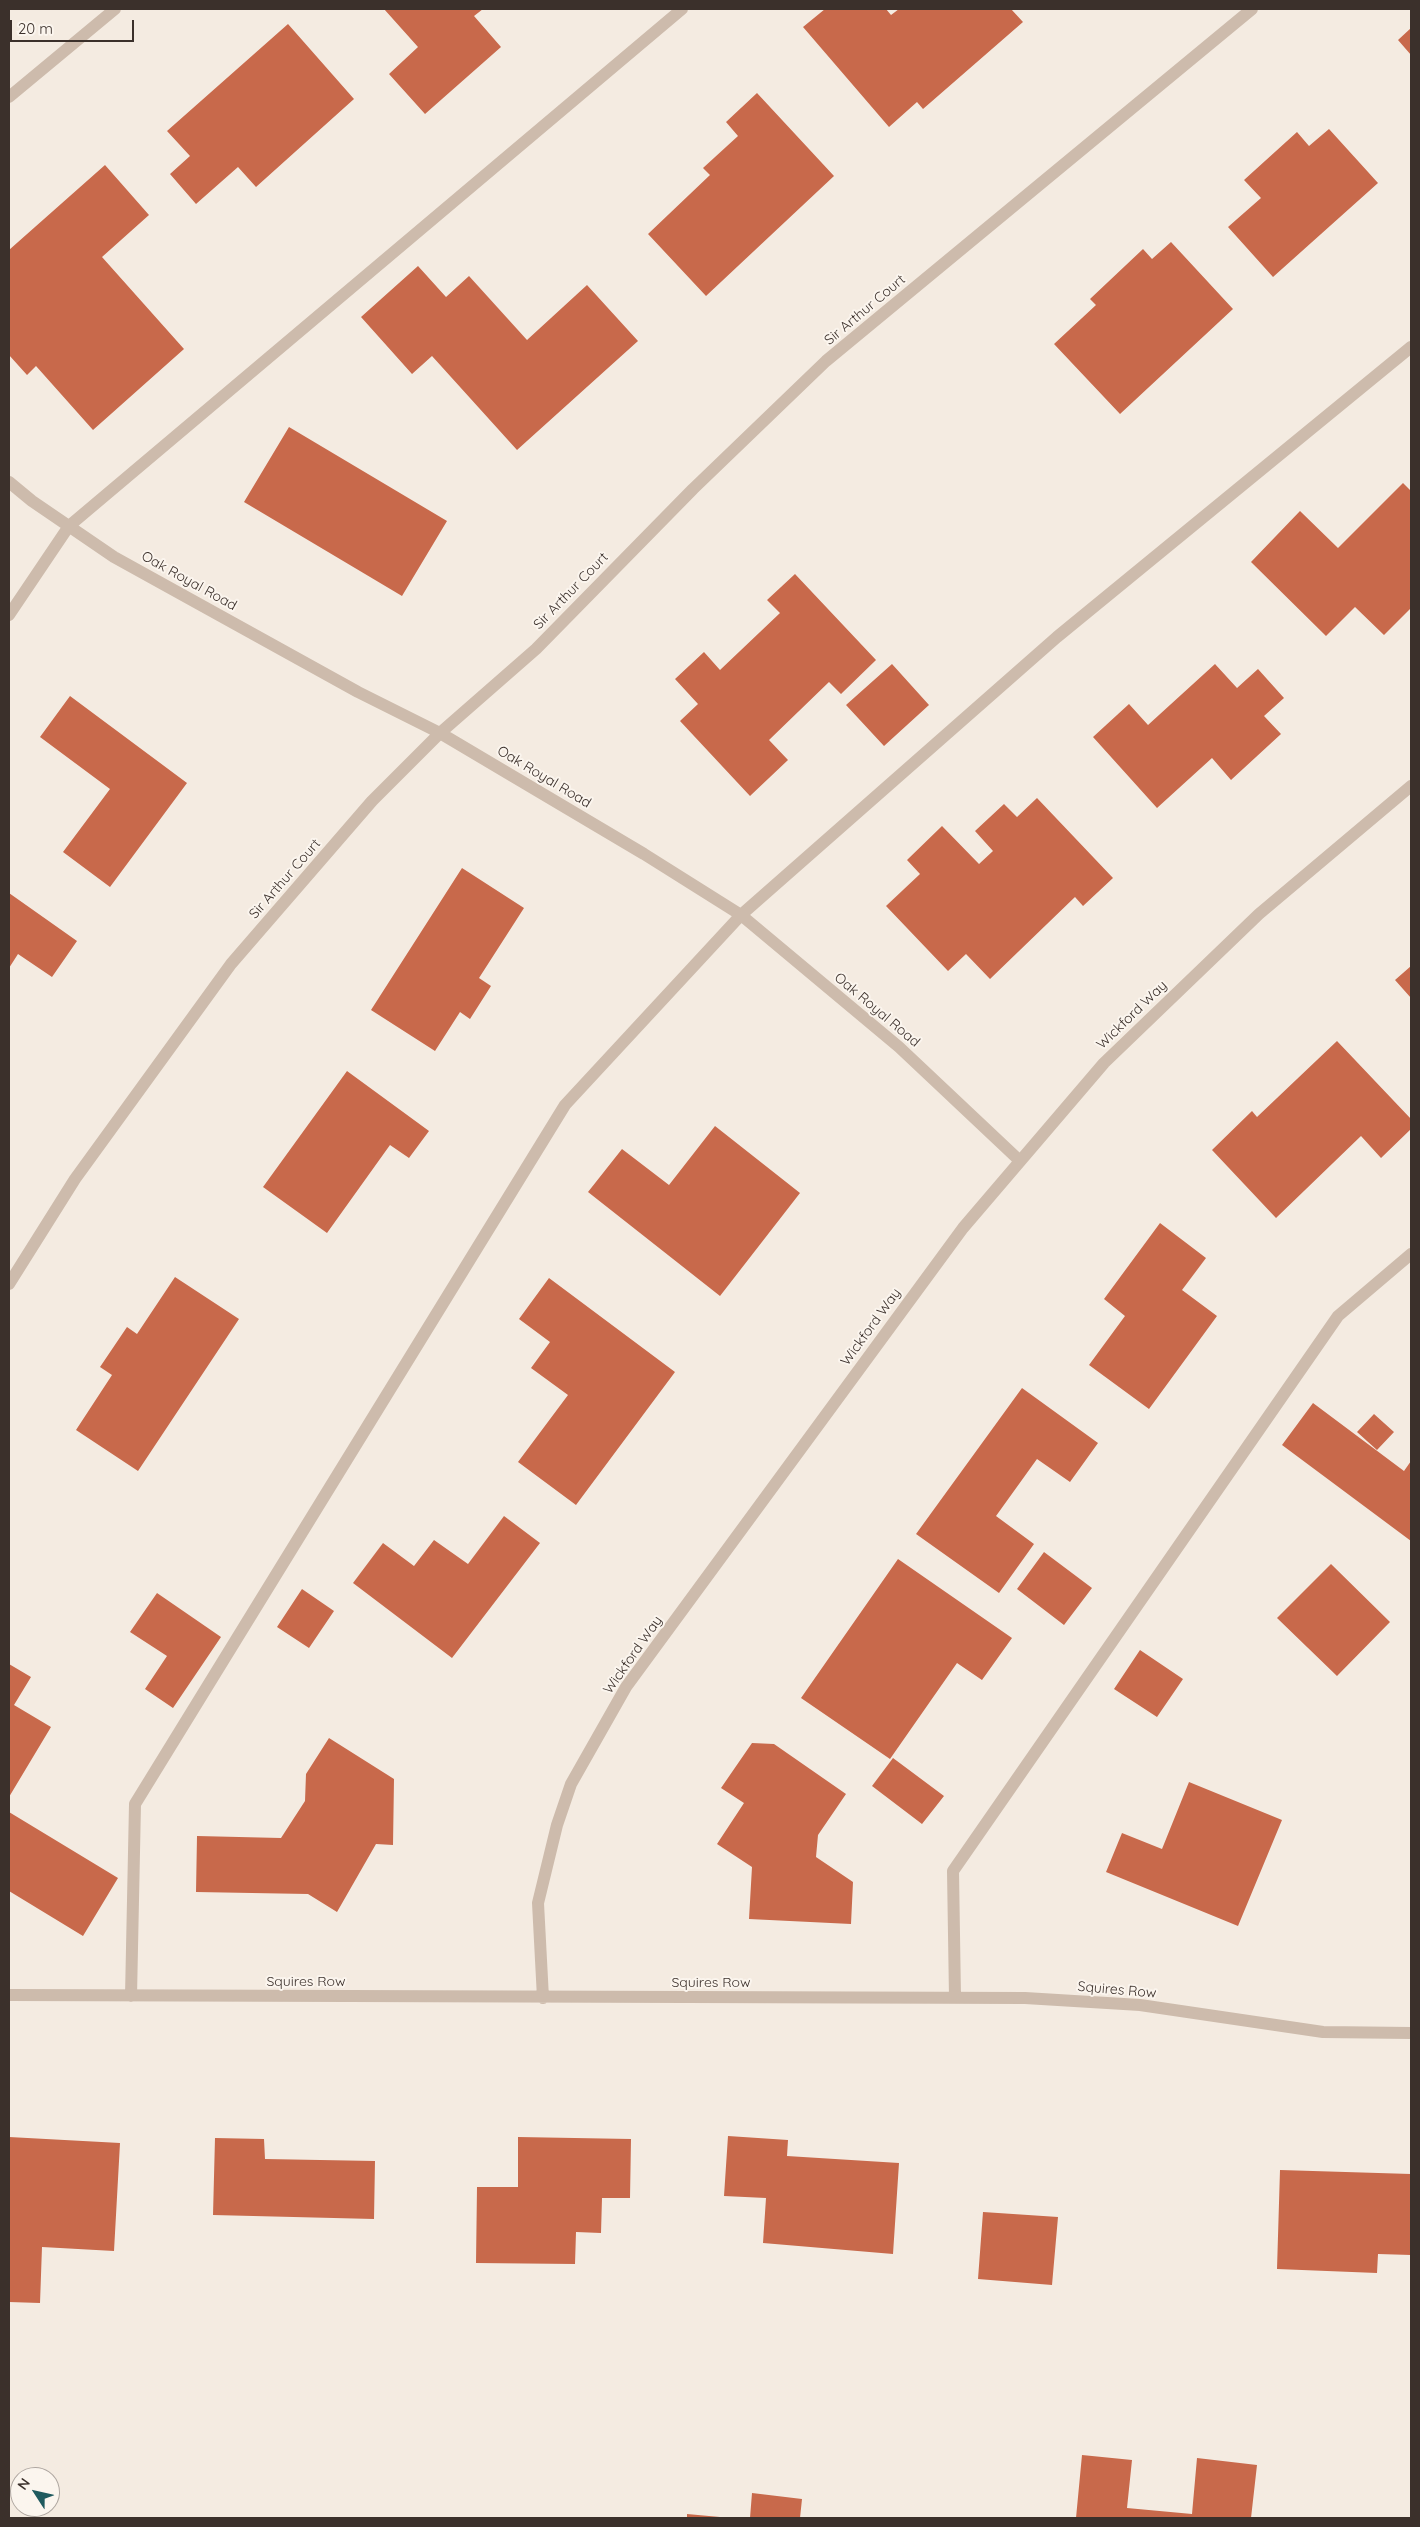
<!DOCTYPE html>
<style>
body{margin:0}
#map{position:relative;width:1420px;height:2527px;overflow:hidden;background:#f4ebe1;font-family:Quicksand,sans-serif}
canvas{display:block}
.frame{position:absolute;inset:0;border:10px solid #3b302b;pointer-events:none}
.north{position:absolute;left:10px;top:2467px;width:50px;height:50px;box-sizing:border-box;background:#fbf5ee;border:1px solid #aea6a0;border-radius:50%;rotate:305deg;font-size:14px;font-weight:700;line-height:20px;text-align:center;color:#3b302b}
.north::after{content:'';display:block;margin:auto;width:18px;height:22px;background:#1f5a5e;clip-path:polygon(50% 0,100% 100%,50% 72%,0 100%)}
.scale{position:absolute;left:10px;top:20px;width:124px;height:22px;box-sizing:border-box;border:2px solid #3b302b;border-top:0;padding-left:6px;font-size:15px;line-height:18px;white-space:nowrap;color:#3b302b;-webkit-text-stroke:4px #fbf5ee;paint-order:stroke}
</style>
<div id="map">
<canvas width="1420" height="2527"></canvas>
<div class="frame"></div>
<div class="north">N</div>
<div class="scale">20 m</div>
</div>
<script>
const ctx = document.querySelector('canvas').getContext('2d');
ctx.lineJoin = 'round';
function fillPath(path, color) { ctx.fillStyle = color; ctx.fill(path, 'evenodd'); }
function trace(path, color, width, dash) { ctx.strokeStyle = color; ctx.lineWidth = width; ctx.lineCap = dash ? 'butt' : 'round'; ctx.setLineDash(dash || []); ctx.stroke(path); }
function drawText(font, color, halo, rows, align = 'center') {
  ctx.font = font + ' Quicksand,sans-serif'; ctx.lineWidth = 4; ctx.setLineDash([]); ctx.textBaseline = 'middle'; ctx.strokeStyle = halo; ctx.fillStyle = color; for (const [text, x, y, turn = 0] of rows) {
    ctx.save(); ctx.translate(x, y); ctx.rotate((+turn || 0) * Math.PI / 180); ctx.textAlign = isNaN(turn) ? turn : align; if (halo) ctx.strokeText(text, 0, 0); ctx.fillText(text, 0, 0); ctx.restore();
  }
}
const building = new Path2D(`
 M384,9H483L474,16L501,47L425,114L389,74L418,47Z
 M825,9H886L891,15L899,9H1011L1023,22L923,109L917,102L889,127L803,27Z
 M288,24L354,99L256,187L238,167L196,204L170,174L190,156L167,131Z
 M1411,28V55L1398,40Z
 M757,93L834,176L706,296L648,234L710,175L703,168L738,136L726,122Z
 M1329,129L1378,183L1273,277L1228,227L1261,198L1244,180L1297,132L1309,146Z
 M105,165L149,215L102,257L184,349L93,430L36,366L27,375L9,355V250Z
 M1171,242L1233,309L1120,414L1054,344L1096,305L1090,299L1143,249L1152,259Z
 M418,266L446,297L469,276L527,340L587,285L638,341L517,450L432,356L412,374L361,317Z
 M289,427L447,521L402,596L244,502Z
 M1403,483L1411,491V608L1384,635L1355,607L1326,636L1251,562L1300,511L1338,548Z
 M795,574L876,660L841,694L829,682L769,740L788,760L750,796L680,721L698,704L675,679L704,652L720,670L780,613L767,600Z
 M892,664L929,705L884,746L846,705Z
 M1215,664L1237,688L1258,669L1284,698L1264,716L1281,734L1231,780L1212,758L1157,808L1093,737L1129,704L1148,725Z
 M70,696L187,783L110,887L63,852L110,789L40,737Z
 M1037,798L1113,878L1083,906L1075,897L990,979L966,954L948,971L886,906L920,874L907,860L942,826L979,864L993,851L975,831L1004,804L1017,817Z
 M462,868L524,908L479,978L491,986L470,1019L460,1012L435,1051L371,1010Z
 M9,893L77,941L52,977L18,954L9,968Z
 M1411,966V998L1395,980Z
 M1337,1041L1411,1119V1129L1381,1158L1361,1136L1276,1218L1212,1150L1252,1111L1257,1117Z
 M347,1071L429,1131L409,1158L390,1145L327,1233L263,1187Z
 M715,1126L800,1193L720,1296L588,1192L622,1149L669,1185Z
 M1160,1223L1206,1258L1182,1290L1217,1316L1149,1409L1089,1365L1125,1316L1104,1299Z
 M175,1277L239,1319L138,1471L76,1430L112,1375L100,1367L127,1327L137,1334Z
 M549,1278L675,1372L576,1505L518,1462L568,1395L531,1368L550,1342L519,1319Z
 M1022,1388L1098,1443L1070,1482L1037,1459L996,1516L1034,1544L999,1593L916,1534Z
 M1313,1403L1404,1471L1411,1461V1541L1282,1445Z
 M1374,1414L1394,1432L1377,1450L1357,1432Z
 M504,1516L540,1543L452,1658L353,1583L383,1543L414,1566L434,1540L468,1564Z
 M1044,1552L1092,1588L1064,1625L1017,1589Z
 M898,1559L1012,1638L982,1680L957,1663L890,1759L801,1698Z
 M1331,1564L1390,1622L1337,1676L1277,1618Z
 M302,1589L334,1611L309,1648L277,1627Z
 M157,1593L221,1637L173,1708L145,1689L167,1656L130,1632Z
 M1140,1650L1183,1679L1157,1717L1114,1689Z
 M9,1664L31,1677L14,1705L51,1727L9,1797Z
 M329,1738L394,1779L393,1845L376,1844L337,1912L308,1894L196,1892L197,1836L281,1838L305,1801L306,1774Z
 M752,1743L774,1744L846,1794L818,1835L816,1857L853,1882L851,1924L749,1919L752,1867L717,1844L744,1803L721,1788Z
 M893,1758L944,1796L922,1824L872,1786Z
 M1189,1782L1282,1820L1238,1926L1106,1872L1122,1833L1162,1849Z
 M9,1812L118,1878L83,1936L9,1891Z
 M728,2136L788,2140L787,2156L899,2163L893,2254L763,2243L766,2198L724,2196Z
 M9,2137L120,2143L114,2251L42,2247L40,2303L9,2302Z
 M518,2137L631,2139L630,2198H602L601,2233L576,2232L575,2264L476,2263L477,2187H518Z
 M215,2138L264,2139L265,2159L375,2161L374,2219L213,2215Z
 M1280,2170L1411,2174V2255L1378,2254L1377,2273L1277,2269Z
 M983,2212L1058,2217L1052,2285L978,2279Z
 M1082,2455L1132,2460L1127,2508L1192,2514L1197,2458L1257,2465L1251,2518H1076Z
 M752,2493L802,2499L800,2518H750Z
 M687,2514L720,2517V2518H687Z`);
const minor = new Path2D(`
 M9,97L115,9
 M9,482L32,501L114,557L358,692L440,733L644,854L741,915L899,1047L1020,1161
 M9,615L69,526L682,9
 M9,1284L75,1179L231,964L372,801L440,733L536,649L693,489L826,361L1252,9
 M9,1995L1025,1998L1140,2005L1323,2032L1411,2033
 M131,1996L135,1804L565,1105L741,915L1057,637L1411,347
 M543,1998L538,1903L557,1825L571,1784L626,1687L963,1228L1104,1063L1259,914L1411,786
 M955,1998L953,1871L1338,1316L1411,1254`);
const streetNames = [
 ["Sir Arthur Court",865,310,-40],
 ["Oak Royal Road",189,581,29],
 ["Sir Arthur Court",571,591,-46],
 ["Oak Royal Road",544,777,31],
 ["Sir Arthur Court",285,879,-49],
 ["Oak Royal Road",877,1010,40],
 ["Wickford Way",1132,1015,-44],
 ["Wickford Way",871,1327,-54],
 ["Wickford Way",633,1655,-55],
 ["Squires Row",306,1982],
 ["Squires Row",711,1983],
 ["Squires Row",1117,1990,5]
];
fillPath(building, '#c8694b');
trace(minor, '#cdbbac', 12);
drawText('14px', '#3b302b', '#fbf5ee', streetNames);
</script>
